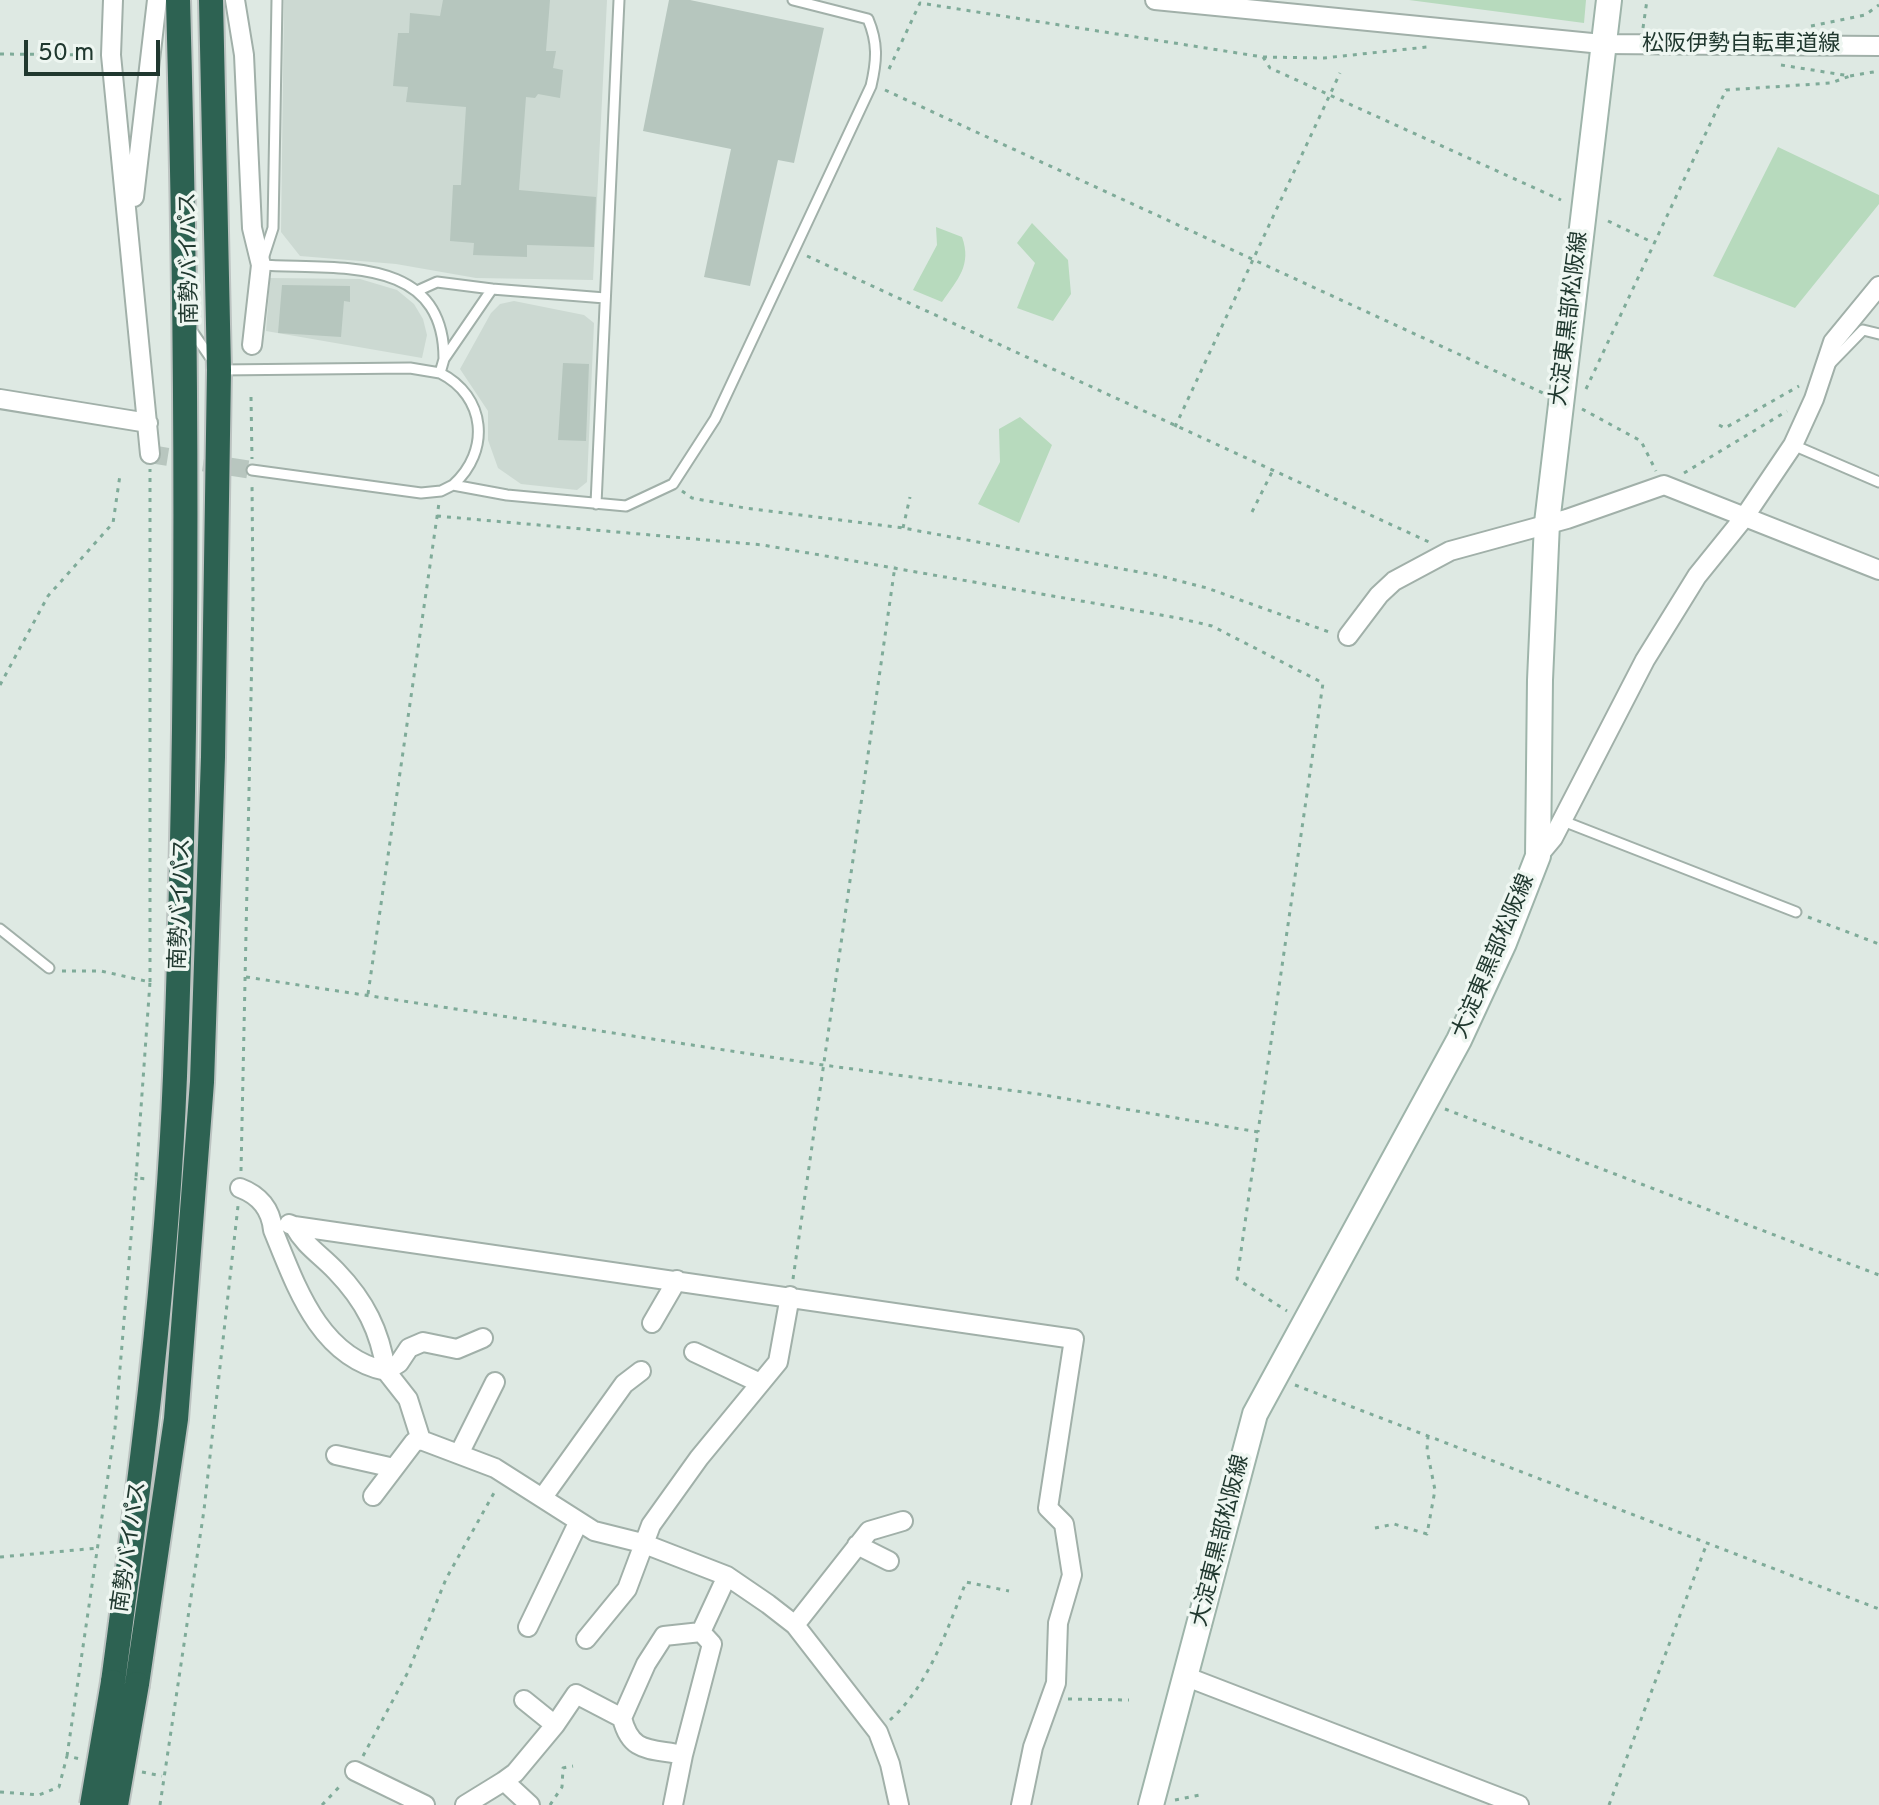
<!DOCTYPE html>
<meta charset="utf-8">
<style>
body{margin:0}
#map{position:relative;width:1879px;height:1805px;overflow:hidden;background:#dee9e3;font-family:Overpass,sans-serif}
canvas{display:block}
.scale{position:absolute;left:24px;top:40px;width:136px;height:36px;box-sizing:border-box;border:4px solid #20382f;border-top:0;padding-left:10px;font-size:24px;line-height:28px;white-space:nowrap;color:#20382f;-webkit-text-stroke:6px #eef6f1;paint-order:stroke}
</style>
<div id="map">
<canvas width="1879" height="1805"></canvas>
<div class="scale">50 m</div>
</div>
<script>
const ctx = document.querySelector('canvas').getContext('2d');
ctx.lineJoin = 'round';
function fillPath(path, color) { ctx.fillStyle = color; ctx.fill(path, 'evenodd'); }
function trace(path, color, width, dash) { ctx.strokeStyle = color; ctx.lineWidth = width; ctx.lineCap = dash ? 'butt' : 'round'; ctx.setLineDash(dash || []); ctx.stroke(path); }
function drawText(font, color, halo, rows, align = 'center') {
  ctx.font = font + ' Overpass,"Noto Sans JP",sans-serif'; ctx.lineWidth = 7; ctx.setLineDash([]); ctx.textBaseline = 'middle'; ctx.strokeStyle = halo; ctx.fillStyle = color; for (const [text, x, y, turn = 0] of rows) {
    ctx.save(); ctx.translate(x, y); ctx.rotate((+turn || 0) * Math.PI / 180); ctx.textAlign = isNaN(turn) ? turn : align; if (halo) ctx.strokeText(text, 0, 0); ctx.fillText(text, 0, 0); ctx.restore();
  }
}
const built = new Path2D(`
 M284,0H607L593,280L476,278L396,264L300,256L281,232Z
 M270,278L360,279L397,290L414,304L423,319L427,335L422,358L266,331Z
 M514,301L584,315L594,323L587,482L577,490L521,484L498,468L488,440V411L460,369L491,313L500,304Z`);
const green = new Path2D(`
 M1409,0H1586L1584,23Z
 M1778,147L1879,195V204L1795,308L1713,276Z
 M1032,223L1068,260L1071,294L1053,321L1017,308L1035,263L1017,243Z
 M936,227L962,237C972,265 958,279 942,302L913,290L937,245Z
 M1020,417L1052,445L1019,523L978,504L1000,462L999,429Z`);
const building = new Path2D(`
 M443,0H550L546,51H556L553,68L563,70L560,98L538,94L535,98L526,97L519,190L596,197L594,247L527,245V257L473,255L474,243L450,241L453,185H461L466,107L406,102L408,87L393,86L398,33H409L410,13L440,16Z
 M669,0H690L824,28L794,163L778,160L750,286L704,277L731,149L643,131Z
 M282,285L350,286V302L344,301L341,337L278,333Z
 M563,363L589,364L586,441L558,440Z`);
const streetTunnel = new Path2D(`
 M150,454L252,470`);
const path = new Path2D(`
 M1811,26L1865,15L1879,5
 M1643,28L1647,0
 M0,54L92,55
 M1263,57L1324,58L1427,47
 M1781,65L1850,76L1879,71
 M889,69L920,3L1263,57L1270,68L1561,200
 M885,90L1543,393
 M1608,221L1654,243
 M807,256L1429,542
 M1586,389L1726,90L1831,83L1850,76
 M251,397L252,459
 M1582,409L1641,441L1656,471
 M1719,425L1725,428L1799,386
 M1175,427L1340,73
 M1684,473L1787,411
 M682,491L692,498L745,508L903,528L1160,576L1207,588L1332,633
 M1252,512L1272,472
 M437,516L763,545L1178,618L1212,626L1323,683L1258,1132
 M903,528L910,497
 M0,685L48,596L113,523L120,475
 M1808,917L1879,944
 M62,971H101L150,982L136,1178L149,1179
 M246,977L823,1065L1038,1094L1258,1132L1237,1279L1287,1311
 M150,982V469
 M368,994L439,503
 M1445,1109L1879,1275
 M241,1171L253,602L252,482
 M793,1279L895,566
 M1295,1385L1879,1609
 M1375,1528L1394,1524L1427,1534L1435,1490L1427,1450L1428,1436
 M0,1557L98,1548
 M1068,1699L1129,1700
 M890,1720C929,1685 947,1630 966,1582L1009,1591
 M67,1756L115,1428L136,1178
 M363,1756L408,1672L446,1579L495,1491
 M142,1772L162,1776
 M0,1792L39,1795L59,1787L67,1756L80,1759
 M1175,1800L1200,1795
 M160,1805L204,1510L238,1206
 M322,1805L342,1784
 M550,1805L562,1787L563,1768L573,1766
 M1609,1805L1707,1543`);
const lane = new Path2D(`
 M277,0L273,228L261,265C335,270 444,253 444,359L492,289L605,298
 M417,291L437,282L492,289
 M192,331L219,370L410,368L440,373L444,359
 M1829,365L1863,330L1879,334
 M440,373C486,396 491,451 453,485
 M1793,445L1879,482
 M252,470L421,493L441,491L453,485L507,495L626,506L673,484L715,419L871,86C877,60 878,43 868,19L793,0
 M596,504L619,0
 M1563,821L1796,912
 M0,929L49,968`);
const street = new Path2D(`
 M113,0L111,55L150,454
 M235,0L244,55L252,228L261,265L252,345
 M1155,0L1602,44L1879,46
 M134,197L157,0
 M0,399L148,423
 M1348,636L1379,595L1394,581L1450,551L1567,519L1664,485L1879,570
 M1538,856L1553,838L1645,660L1697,576L1743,519L1793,445L1814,399L1833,342L1879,286
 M240,1188C259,1195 271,1209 273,1230C296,1286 319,1357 386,1371L408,1399L421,1440L495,1468L594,1531L642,1543L727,1576L768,1604L795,1625L878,1732L890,1764L899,1805
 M289,1224L294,1226C305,1246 321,1255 336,1271C365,1301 380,1331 386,1371L399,1363L409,1348L423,1342L457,1349L483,1338
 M294,1226L1074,1339L1048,1508L1064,1524L1072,1575L1058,1623L1056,1683L1033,1747L1021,1805
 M652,1323L677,1280
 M694,1352L760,1383
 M459,1454L495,1382
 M336,1455L394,1468
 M373,1496L414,1442L421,1440
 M543,1497L624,1384L641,1371
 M857,1545L889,1561
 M795,1625L869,1531L903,1521
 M528,1627L578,1523
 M586,1639L627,1589L651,1525L699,1458L778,1362L790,1296
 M1187,1677L1519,1805
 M622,1718C631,1754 650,1748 683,1755L712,1644L701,1632
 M555,1725L576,1694L622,1718L646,1664L664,1636L701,1632L727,1576
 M355,1771L425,1805
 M504,1781L515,1773L555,1725L524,1700
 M465,1805L504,1781L530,1805
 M673,1805L683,1755`);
const secondary = new Path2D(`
 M1151,1805L1255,1414L1459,1040L1504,943L1538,856L1540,680L1547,523L1609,0`);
const highway = new Path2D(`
 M113,1682C140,1481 167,1279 175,1076C189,717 188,358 178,0
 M137,1684L176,1419L202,1082L213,757L219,370L211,0`);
const highwayBridge = new Path2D(`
 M92,1805L113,1682
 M116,1805L137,1684`);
const streetNames = [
 ["松阪伊勢自転車道線",1741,46],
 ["南勢バイパス",191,258,-91],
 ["大淀東黒部松阪線",1571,319,-83],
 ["南勢バイパス",182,904,-88],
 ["大淀東黒部松阪線",1495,957,-67],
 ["大淀東黒部松阪線",1222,1541,-76],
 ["南勢バイパス",131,1547,-82]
];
fillPath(built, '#ccd9d2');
fillPath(green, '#b7dabd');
fillPath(building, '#b6c6be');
trace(streetTunnel, '#b8c6bf', 18, [18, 9]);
trace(lane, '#a1b0a9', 13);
trace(street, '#a1b0a9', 22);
trace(secondary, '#9eb4aa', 28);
trace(highway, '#bcc3c1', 28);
trace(path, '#7fab99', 3, [4, 6]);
trace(lane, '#fff', 9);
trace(street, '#fff', 18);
trace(secondary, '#fff', 24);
trace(highway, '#2d6252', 24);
trace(highwayBridge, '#bcc3c1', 28, []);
trace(highwayBridge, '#2d6252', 24);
drawText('22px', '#20382f', '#eef6f1', streetNames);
</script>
